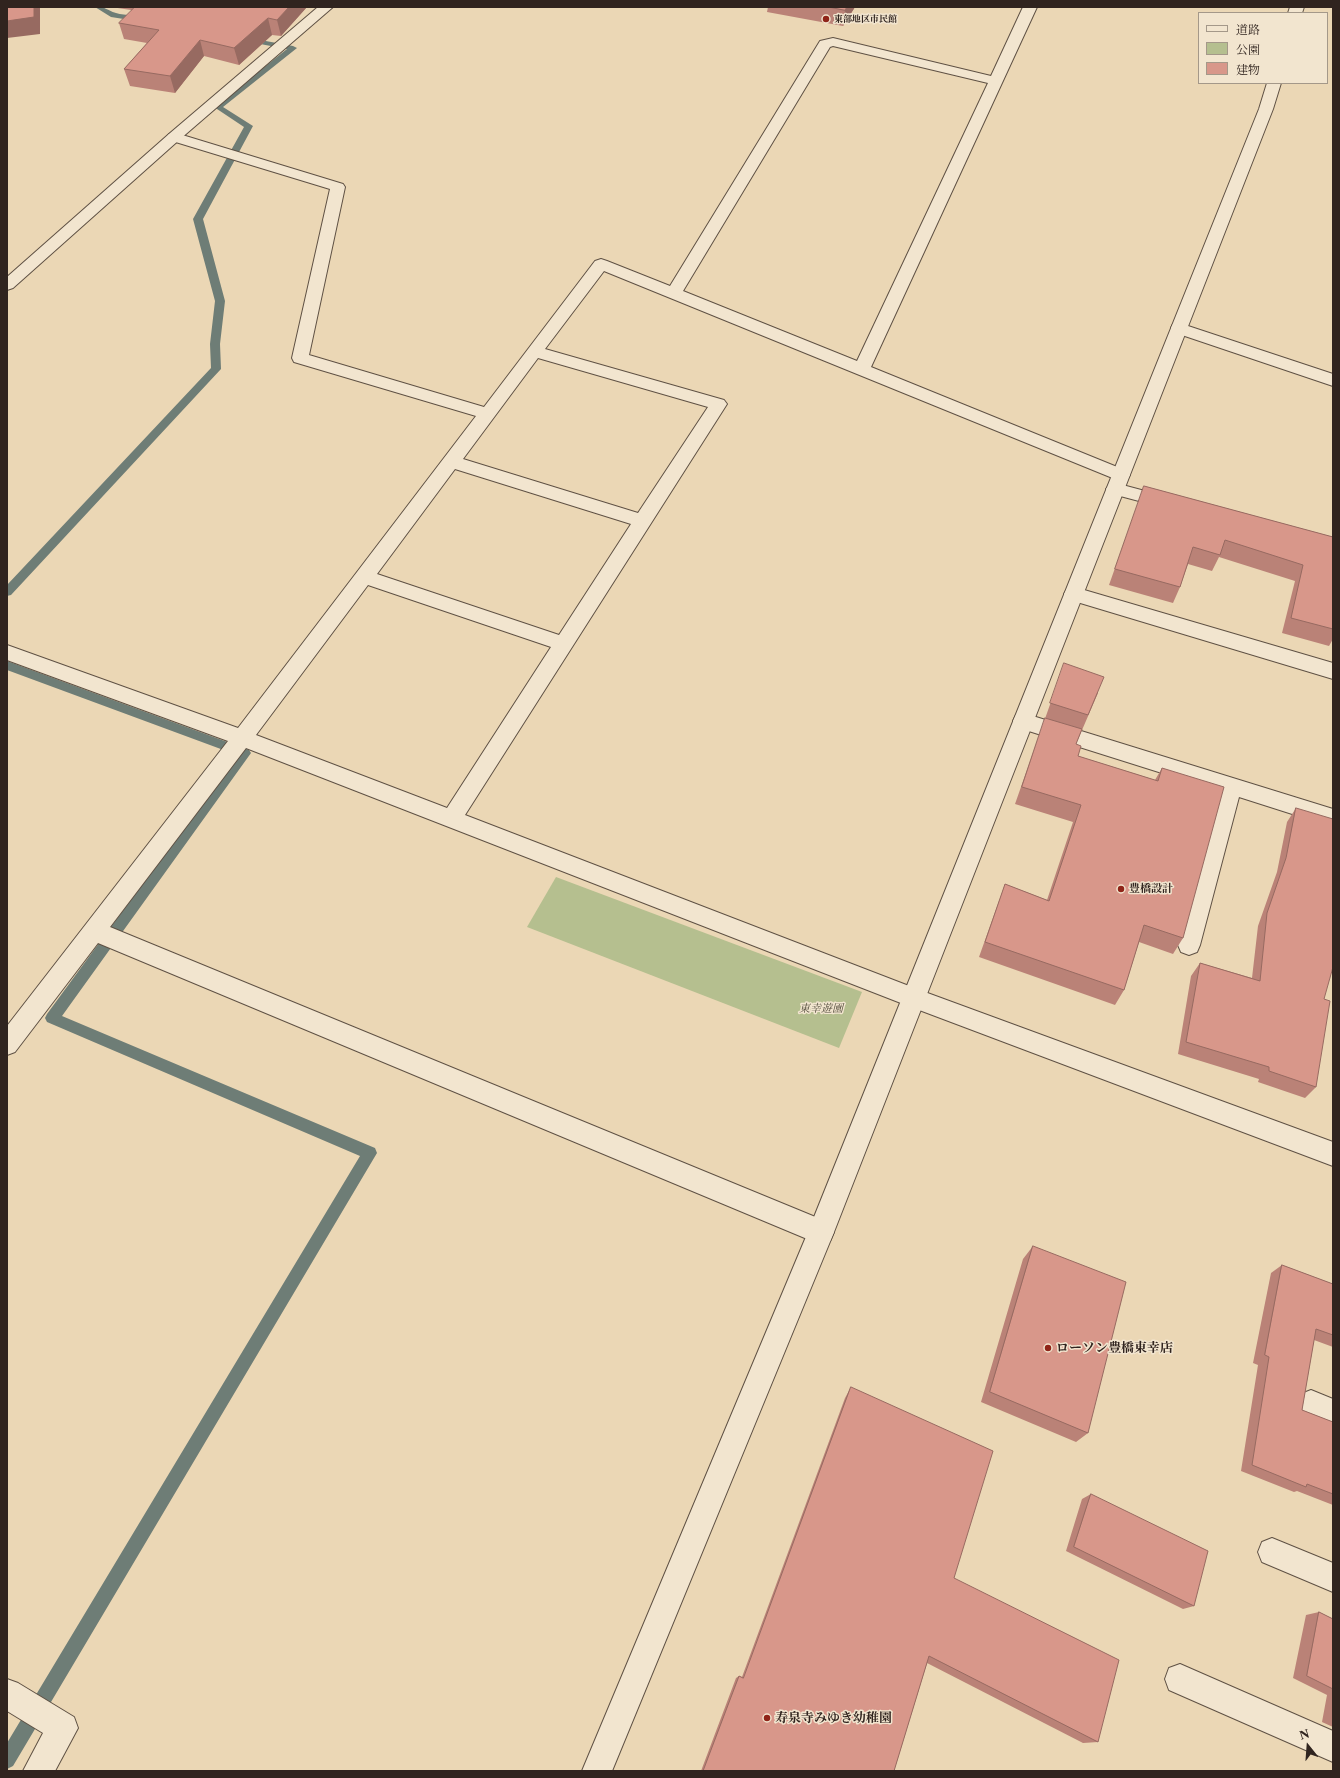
<!DOCTYPE html>
<meta charset="utf-8">
<style>
body{margin:0}
#map{position:relative;width:1340px;height:1778px;overflow:hidden;background:#ebd7b5;font-family:"Libre Caslon Text","Noto Serif JP",serif}
canvas{display:block}
.frame{position:absolute;inset:0;border:8px solid #30241f;pointer-events:none}
.legend{position:absolute;left:1198px;top:12px;width:130px;height:72px;box-sizing:border-box;background:#f2e5cf;border:1px solid #a49889;margin:0;padding:5px 7px;list-style:none;font-size:12px;color:#30241f}
.legend li{display:flex;align-items:center;gap:8px;height:20px}
.legend b{width:20px;border:1px solid #a49889}
.north{position:absolute;left:1288px;top:1726px;width:40px;height:40px;-webkit-text-stroke:3px #f2e5cf;paint-order:stroke;rotate:343deg;font-size:11px;font-weight:700;line-height:16px;text-align:center;color:#30241f}
.north::after{content:'';display:block;margin:auto;width:14px;height:18px;background:#30241f;clip-path:polygon(50% 0,100% 100%,50% 72%,0 100%)}
</style>
<div id="map">
<canvas width="1340" height="1778"></canvas>
<div class="frame"></div>
<ul class="legend">
<li><b style="height:5px;background:#f2e5cf"></b>道路</li>
<li><b style="height:11px;background:#b5bf8f"></b>公園</li>
<li><b style="height:11px;background:#d8978a"></b>建物</li>
</ul>
<div class="north">N</div>
</div>
<script>
const ctx = document.querySelector('canvas').getContext('2d');
ctx.lineJoin = 'round';
function fillPath(path, color) { ctx.fillStyle = color; ctx.fill(path, 'evenodd'); }
function trace(path, color, width, dash) { ctx.strokeStyle = color; ctx.lineWidth = width; ctx.lineCap = dash ? 'butt' : 'round'; ctx.setLineDash(dash || []); ctx.stroke(path); }
function drawText(font, color, halo, rows, align = 'center') {
  ctx.font = font + ' "Libre Caslon Text","Noto Serif JP",serif'; ctx.lineWidth = 3; ctx.setLineDash([]); ctx.textBaseline = 'middle'; ctx.strokeStyle = halo; ctx.fillStyle = color; for (const [text, x, y, turn = 0] of rows) {
    ctx.save(); ctx.translate(x, y); ctx.rotate((+turn || 0) * Math.PI / 180); ctx.textAlign = isNaN(turn) ? turn : align; if (halo) ctx.strokeText(text, 0, 0); ctx.fillText(text, 0, 0); ctx.restore();
  }
}
const green = new Path2D(`
 M556,877L862,992L839,1048L527,927Z`);
const stream = new Path2D(`
 M95,7C107,7 106,10 116,13C125,16 140,14 147,20L143,22L111,17Z
 M244,37L293,46L297,48L223,107L253,126L203,219L225,301L220,344L221,369L11,595L7,596V585L211,368L210,344L215,301L193,219L244,127L214,107L287,49L244,41Z
 M7,661L249,750L251,753L62,1016L375,1148L377,1153L13,1766L7,1769V1743L360,1156L47,1022L45,1018L47,1014L237,755L7,670Z`);
const minor = new Path2D(`
 M1023,7H1037L871,367L1127,471L1130,475L1127,479L1121,481L1115,479L604,271L545,349L724,400L727,404L465,815L922,991L1333,1142V1166L906,1005L246,748L110,927L830,1223L834,1232L830,1241L821,1244L812,1241L98,943L15,1052L7,1055V1026L228,741L7,660V645L238,728L476,416L294,362L292,358L330,189L169,140L167,137L169,134L174,133L179,134L343,184L345,187L309,355L484,407L595,261L601,259L607,261L670,286L820,41L833,38L991,76ZM833,46L988,83L857,361L683,291L830,47ZM538,358L708,407L638,513L463,459ZM455,469L631,524L559,635L377,574ZM368,585L551,647L447,808L256,735Z
 M1179,323L1333,374V386L1173,332L1171,328L1173,324Z
 M1115,483L1175,499L1178,503L1175,507L1169,509L1109,493L1106,489L1109,485Z
 M1074,587L1333,663V679L1067,599L1064,594L1067,589Z
 M1023,713L1333,809V827L1239,797L1200,945L1197,952L1189,955L1181,952L1178,945L1219,791L1016,727L1013,721L1016,715Z
 M1311,1390L1333,1399V1427L1301,1414L1297,1404L1301,1394Z
 M1272,1538L1333,1563V1592L1262,1562L1258,1552L1262,1542Z
 M1180,1664L1333,1731V1762L1169,1690L1165,1679L1169,1668Z
 M7,1679L18,1683L74,1717L78,1728L55,1771H23L43,1733L7,1711Z`);
const tertiary = new Path2D(`
 M318,7H333L179,140L13,288L7,290V277L169,134Z
 M1290,7H1304L1302,13H1288Z
 M1267,83H1281L1273,109L834,1232L612,1771H582L808,1232L1259,109Z`);
const wall = new Path2D(`
 M111,7H307L281,36L272,35L239,65L204,56L175,93L130,86L124,69L147,43L124,39L119,23L131,11V10Z
 M768,7H855L843,26L767,12Z
 M1144,486L1333,537V639L1329,646L1282,633L1295,581L1219,557L1212,571L1188,564L1180,587L1173,603L1109,585Z
 M1059,679L1098,693L1076,744L1078,756L1155,780L1162,768L1183,938L1173,954L1139,942L1124,990L1115,1005L979,957L1005,884L1047,900L1073,822L1015,804Z
 M1296,808L1324,999L1316,1087L1305,1098L1258,1082L1259,1079L1178,1054L1191,976L1200,963L1252,978L1258,926L1277,872L1287,822Z
 M1033,1246L1088,1433L1076,1442L981,1402L1023,1259Z
 M1282,1265L1333,1284V1347L1314,1340L1302,1410L1333,1422V1505L1297,1491L1294,1492L1241,1471L1258,1365L1253,1363L1271,1273Z
 M851,1387L954,1578L1098,1742L1083,1743L927,1663L894,1771H701L736,1678L739,1676L742,1677L845,1398Z
 M1091,1494L1194,1606L1183,1609L1066,1551L1082,1499Z
 M1319,1612L1333,1619V1727L1322,1722L1327,1695L1293,1678L1306,1615Z`);
const shadedWall = new Path2D(`
 M34,7H40V34L7,38V21Z
 M289,7H307L281,36L277,20Z
 M847,7H855L843,26L845,10Z
 M268,18L272,35L239,65L234,48Z
 M200,40L204,56L175,93L170,76Z`);
const building = new Path2D(`
 M7,7H34V17L7,21Z
 M135,7H289L277,20L268,18L234,48L200,40L170,76L124,69L159,30L119,23Z
 M829,7H847L845,10Z
 M1144,486L1333,537V629L1291,618L1303,565L1225,540L1220,555L1193,547L1180,587L1115,569Z
 M1064,663L1104,677L1088,715L1050,703Z
 M1045,718L1082,729L1076,744L1081,746L1078,756L1158,781L1162,768L1224,787L1183,938L1144,925L1124,990L985,942L1005,884L1049,901L1081,805L1022,787Z
 M1296,808L1333,819V967L1324,999L1330,1001L1316,1087L1269,1071V1067L1186,1042L1200,963L1260,981L1267,913L1286,858Z
 M1033,1246L1126,1282L1088,1433L990,1392Z
 M1282,1265L1333,1284V1335L1316,1329L1302,1410L1333,1422V1494L1307,1484L1306,1487L1252,1465L1269,1357L1265,1355Z
 M851,1387L993,1451L954,1578L1119,1660L1098,1742L929,1656L894,1771H703L739,1676L743,1678Z
 M1091,1494L1208,1551L1194,1606L1074,1547Z
 M1319,1612L1333,1619V1689L1307,1676Z`);
const markers = [
 [826,19,4,"#8f2418"],
 [1121,889,4,"#8f2418"],
 [1048,1348,4,"#8f2418"],
 [767,1718,4,"#8f2418"]
];
const farPoinames = [
 ["東部地区市民館",834,19]
];
const poiNames = [
 ["豊橋設計",1129,889]
];
const parkNames = [
 ["東幸遊園",821,1009]
];
const nearPoinames = [
 ["ローソン豊橋東幸店",1056,1348],
 ["寿泉寺みゆき幼稚園",775,1718]
];
fillPath(green, '#b5bf8f');
fillPath(stream, '#6e7d76');
trace(minor, '#5f5144', 2);
trace(tertiary, '#5f5144', 2);
fillPath(minor, '#f2e5cf');
fillPath(tertiary, '#f2e5cf');
fillPath(wall, '#ba8277');
fillPath(shadedWall, '#976a61');
fillPath(building, '#d8978a');
trace(building, '#976a61', 1);
for (const [x, y, r, color] of markers) { const dot = new Path2D(); dot.arc(x, y, r, 0, 2 * Math.PI); ctx.fillStyle = color; ctx.fill(dot); trace(dot, '#f2e5cf', 1.5); }
drawText('bold 9px', '#30241f', '#f2e5cf', farPoinames, 'left');
drawText('bold 11px', '#30241f', '#f2e5cf', poiNames, 'left');
drawText('italic 11px', '#514b3b', '#f2e5cf', parkNames);
drawText('bold 13px', '#30241f', '#f2e5cf', nearPoinames, 'left');
</script>
